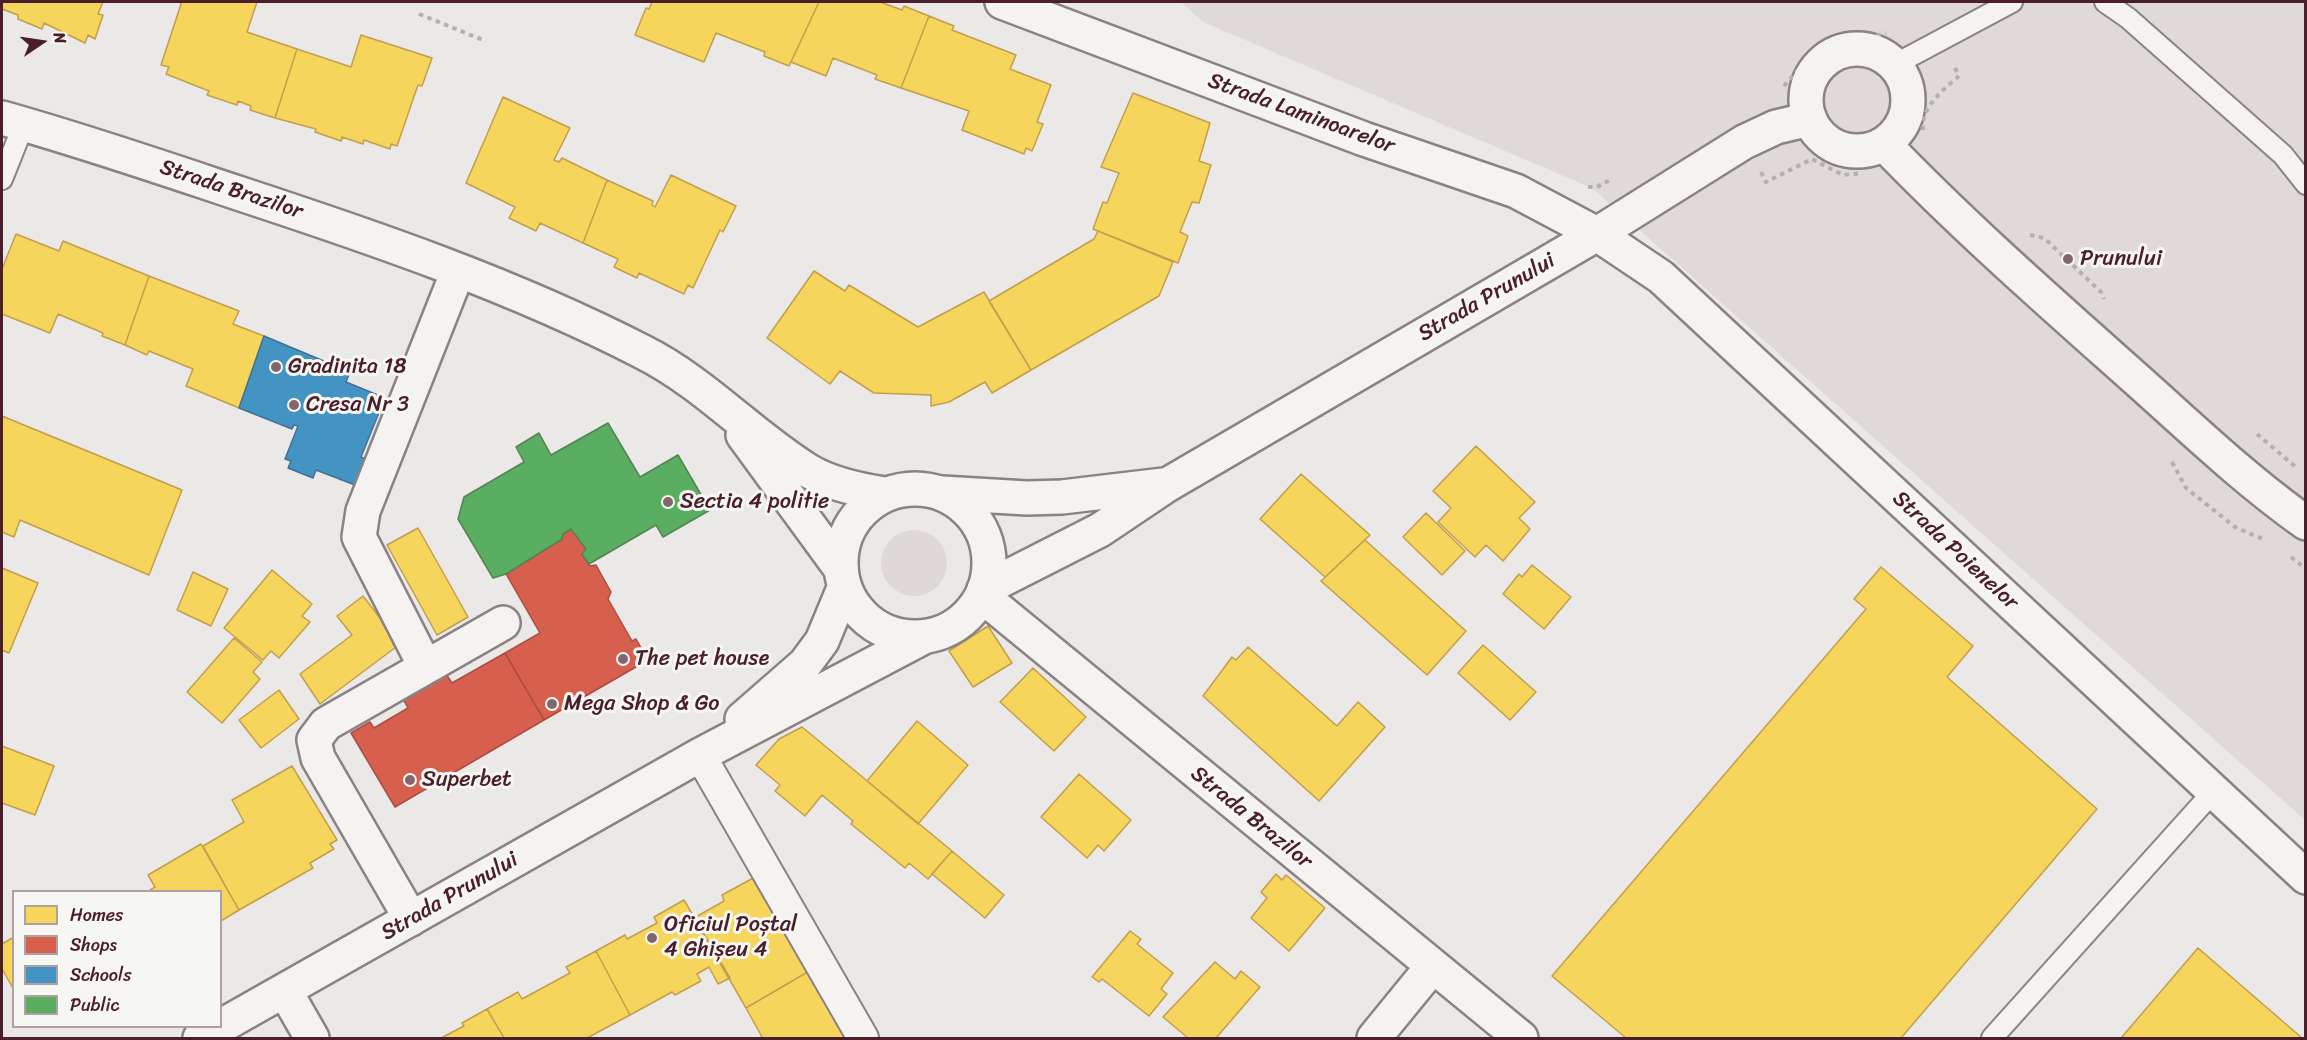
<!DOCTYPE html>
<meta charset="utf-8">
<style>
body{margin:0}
#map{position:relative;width:2307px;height:1040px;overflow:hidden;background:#ebe9e7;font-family:Sriracha,sans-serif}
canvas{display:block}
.frame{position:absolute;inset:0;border:3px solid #4a1f2b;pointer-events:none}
.legend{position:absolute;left:12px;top:890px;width:210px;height:138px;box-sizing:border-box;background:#f6f6f2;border:2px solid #b1a0a2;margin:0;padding:8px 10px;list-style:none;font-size:18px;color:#4a1f2b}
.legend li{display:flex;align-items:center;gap:12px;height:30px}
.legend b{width:30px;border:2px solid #b1a0a2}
.north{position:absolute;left:12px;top:12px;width:60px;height:60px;-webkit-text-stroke:4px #f6f6f2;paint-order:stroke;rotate:77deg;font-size:16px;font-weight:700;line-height:24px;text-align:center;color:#4a1f2b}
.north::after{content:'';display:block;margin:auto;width:21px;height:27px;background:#4a1f2b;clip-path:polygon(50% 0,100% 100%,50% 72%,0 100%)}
</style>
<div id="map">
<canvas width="2307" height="1040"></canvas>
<div class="frame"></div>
<ul class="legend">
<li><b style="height:16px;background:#f6d55c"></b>Homes</li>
<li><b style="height:16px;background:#d6604d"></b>Shops</li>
<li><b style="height:16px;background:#4393c3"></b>Schools</li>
<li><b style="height:16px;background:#5aae61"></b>Public</li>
</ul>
<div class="north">N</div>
</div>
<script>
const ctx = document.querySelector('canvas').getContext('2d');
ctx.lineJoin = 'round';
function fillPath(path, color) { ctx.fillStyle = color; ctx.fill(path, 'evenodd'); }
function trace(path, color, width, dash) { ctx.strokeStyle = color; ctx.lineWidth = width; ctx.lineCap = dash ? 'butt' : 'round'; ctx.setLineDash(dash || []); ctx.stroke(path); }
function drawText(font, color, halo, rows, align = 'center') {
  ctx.font = font + ' Sriracha,sans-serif'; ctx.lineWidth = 6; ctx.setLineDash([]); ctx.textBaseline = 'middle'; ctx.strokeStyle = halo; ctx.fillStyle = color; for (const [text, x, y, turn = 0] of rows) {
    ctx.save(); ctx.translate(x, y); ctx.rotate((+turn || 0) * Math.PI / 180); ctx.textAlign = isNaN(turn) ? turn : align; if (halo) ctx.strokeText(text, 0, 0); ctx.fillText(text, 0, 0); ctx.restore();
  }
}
const built = new Path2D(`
 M1181,2H2305V820L1592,188L1203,22Z`);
const green = new Path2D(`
 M881 563a33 33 0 1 1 66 0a33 33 0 1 1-66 0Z`);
const homes = new Path2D(`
 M2,2H103L98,14L103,15L95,39L88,35L85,43L44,23L42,29L18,19V15L2,9Z
 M179,2H257L247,32L297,49L275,118L250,110L251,106L238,101L237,105L207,95L209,91L166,74L169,67L161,65L181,4Z
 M652,2H819L789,66L764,56L765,52L716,33L704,62L635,35L646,8L649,9Z
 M819,2H880L902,10L904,6L929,16L901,88L875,79L877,75L833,58L826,76L791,62Z
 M929,16L954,26L952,30L1016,55L1010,69L1051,85L1037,122L1043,124L1032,151L1026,148L1024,154L962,130L969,111L901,88Z
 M361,35L432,58L422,86L418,85L397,146L391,144L390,149L364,140L363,144L342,137L341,141L315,132L316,129L275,118L297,49L351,67Z
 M1133,93L1210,123L1199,161L1211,165L1199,203L1192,202L1180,232L1188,236L1178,263L1093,229L1103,202L1107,203L1119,173L1101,167Z
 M503,97L570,128L554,160L559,162L562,158L607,180L583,243L540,223L536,231L509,218L515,207L466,183Z
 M671,175L736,206L723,232L720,230L693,288L688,285L684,294L639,273L637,278L614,267L618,259L583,243L607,180L653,201L652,205L655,207Z
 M1098,231L1173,262L1159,296L1031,370L989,301L1094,239Z
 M16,234L59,251L63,241L149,276L125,345L102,336L103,333L58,314L50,333L2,314V269Z
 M814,271L845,291L849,285L918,327L984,292L1031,370L992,393L985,382L949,402L931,406V395L874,393L840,371L830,384L767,338Z
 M149,276L239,311L233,324L264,336L239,408L186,386L193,369L149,351L147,355L125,345Z
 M2,416L182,490L149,575L20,520L14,537L2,532Z
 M1476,446L1535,502L1519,518L1530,529L1503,561L1486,545L1475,557L1438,522L1451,508L1433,491Z
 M1301,474L1370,535L1325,577L1260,519Z
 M1426,513L1465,551L1442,575L1403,537Z
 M418,528L468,617L437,635L387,545Z
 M1365,540L1466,631L1427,675L1321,581Z
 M1532,565L1571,597L1544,629L1503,594L1519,574L1522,577Z
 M1881,567L1973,646L1947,677L2097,809L1901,1038H1626L1552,976L1866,609L1854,599Z
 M2,568L38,583L9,653L2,650Z
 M272,570L312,604L302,616L310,622L279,658L271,651L263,660L224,628Z
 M193,572L228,589L211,626L177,610Z
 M363,596L400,644L320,704L300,674L352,635L337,616Z
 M988,626L1012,663L973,687L949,651Z
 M234,638L262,662L253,672L260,679L222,723L187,692Z
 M1483,645L1536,692L1510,720L1458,673Z
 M1248,647L1337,726L1358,702L1385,727L1319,801L1203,696L1232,657L1236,660Z
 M1033,668L1086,717L1054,751L1000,702Z
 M279,690L299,719L261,748L239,720Z
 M917,721L968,765L918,824L867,781Z
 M802,727L952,851L928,879L909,863L905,868L851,824L853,821L822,795L805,816L775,791L780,785L756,765L779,739Z
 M2,746L54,766L35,815L2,803Z
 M292,766L337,840L330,844L334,849L310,863L313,868L239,910L203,846L244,822L232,800Z
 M1079,774L1131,820L1104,851L1098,845L1087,858L1041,817Z
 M201,844L239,910L221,921L220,892H147L155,887L148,875Z
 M952,851L1004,895L985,918L932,874Z
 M1276,874L1282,880L1286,875L1325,908L1289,951L1251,918L1267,898L1261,892Z
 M755,877L811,970L746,1008L694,918L724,901L722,895Z
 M684,900L730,978L718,984L709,967L697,974L701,981L675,995L672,992L630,1015L596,951L625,935L627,939L657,923L654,917Z
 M1130,931L1141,939L1137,944L1173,973L1161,989L1167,994L1149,1016L1102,979L1099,982L1092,977Z
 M14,937V990L2,969V944Z
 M2198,948L2302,1038H2121Z
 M596,951L630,1015L587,1038H504L487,1009L518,992L522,999L570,973L566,967Z
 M1215,962L1235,979L1241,971L1260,987L1216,1038H1188L1163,1017Z
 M811,970L822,996L845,1038H759L762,1037L746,1008Z
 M487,1009L504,1038H441L464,1026L462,1023Z`);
const shops = new Path2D(`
 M571,529L586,549L582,554L590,566L596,565L611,592L608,599L632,641L636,639L648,660L544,720L505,653L540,633L506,574L562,539L563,534Z
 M505,653L544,720L395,807L351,733L370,722L374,728L408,708L403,699L446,674L452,683Z`);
const schools = new Path2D(`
 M264,336L350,372L346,382L385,398L361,457L365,459L355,485L316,470L313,478L288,468L291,461L285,459L298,426L294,425L292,429L239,408Z`);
const public = new Path2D(`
 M608,423L640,477L678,455L710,510L663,537L656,525L589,564L582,554L586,549L571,529L563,534L562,539L506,574L493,578L458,519L464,497L524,462L516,447L539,433L551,455Z`);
const path = new Path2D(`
 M419,14L483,40
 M1784,86L1797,71L1832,48L1886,33
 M1923,130C1920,108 1944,89 1959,76L1954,66
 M1761,172L1766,182L1812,159L1843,175L1862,173
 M1588,187H1597L1610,180
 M2030,235L2044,238L2101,292L2104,299
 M2257,434L2297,468
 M2172,462L2186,488L2235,527L2265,540
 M2291,557L2306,569`);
const service = new Path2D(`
 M2105,2L2128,18L2283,155L2306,184
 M1894,65L2012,2
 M2,179L24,124
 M1992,1038L2213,792`);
const pedestrian = new Path2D(`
 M700,755L863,1038`);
const minor = new Path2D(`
 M1002,2L1364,139L1516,191L1597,234
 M2,118C81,140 160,167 238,193C375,238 512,285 641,351C705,383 748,433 807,470C830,484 858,490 885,494
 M743,435L841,569
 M982,596L1521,1038
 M425,666L359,537L363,511L458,271
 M411,919L318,758L314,740L326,724L503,623
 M285,991L312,1038
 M1374,1038L1432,967`);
const tertiary = new Path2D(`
 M1806 100a51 51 0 1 1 102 0a51 51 0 1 1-102 0Z
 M1884,144C1961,224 2044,297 2126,370C2185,422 2241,477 2306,523
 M1597,234L1661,277L2306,877
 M841 563a74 74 0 1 1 148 0a74 74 0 1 1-148 0Z
 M942,493L1027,498L1062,497L1163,485
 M984,589L1100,530L1167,485L1597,234L1744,142L1776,127L1810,119
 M742,719L805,664L822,641L844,588
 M200,1038L700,755L924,637`);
const markers = [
 [2068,259,6,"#82666d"],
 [276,367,6,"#82666d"],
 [294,405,6,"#82666d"],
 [668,502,6,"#82666d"],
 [623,659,6,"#82666d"],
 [552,704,6,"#82666d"],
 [410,780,6,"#82666d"],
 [652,938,6,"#82666d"]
];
const streetNames = [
 ["Strada Laminoarelor",1301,114,20],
 ["Strada Brazilor",231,190,18],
 ["Strada Prunului",1487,298,-30],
 ["Strada Poienelor",1955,551,43],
 ["Strada Brazilor",1251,818,39],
 ["Strada Prunului",450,897,-30]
];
const poiNames = [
 ["Prunului",2080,259],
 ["Gradinita 18",288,367],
 ["Cresa Nr 3",306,405],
 ["Sectia 4 politie",680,502],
 ["The pet house",635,659],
 ["Mega Shop & Go",564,704],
 ["Superbet",422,780],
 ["Oficiul Poștal",664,925],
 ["4 Ghișeu 4",664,950]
];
fillPath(built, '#dfd9d8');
fillPath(green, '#ded8d7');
fillPath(homes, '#f6d55c');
trace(homes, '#c29e4d', 1.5);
fillPath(shops, '#d6604d');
trace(shops, '#ac4c43', 1.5);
fillPath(schools, '#4393c3');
trace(schools, '#457095', 1.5);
fillPath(public, '#5aae61');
trace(public, '#558351', 1.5);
trace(service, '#8b8283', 24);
trace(pedestrian, '#8b8283', 34);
trace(minor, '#8b8283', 38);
trace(tertiary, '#8b8283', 38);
trace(path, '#b5b0b0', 4, [4.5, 4.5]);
trace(service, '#f4f3f1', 20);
trace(pedestrian, '#f4f3f1', 30);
trace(minor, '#f4f3f1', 33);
trace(tertiary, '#f4f3f1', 33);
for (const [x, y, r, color] of markers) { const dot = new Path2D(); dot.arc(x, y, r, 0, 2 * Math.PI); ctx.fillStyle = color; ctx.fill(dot); trace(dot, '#f6f6f2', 2); }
drawText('22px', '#4a1f2b', '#f6f6f2', streetNames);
drawText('22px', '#4a1f2b', '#f6f6f2', poiNames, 'left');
</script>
